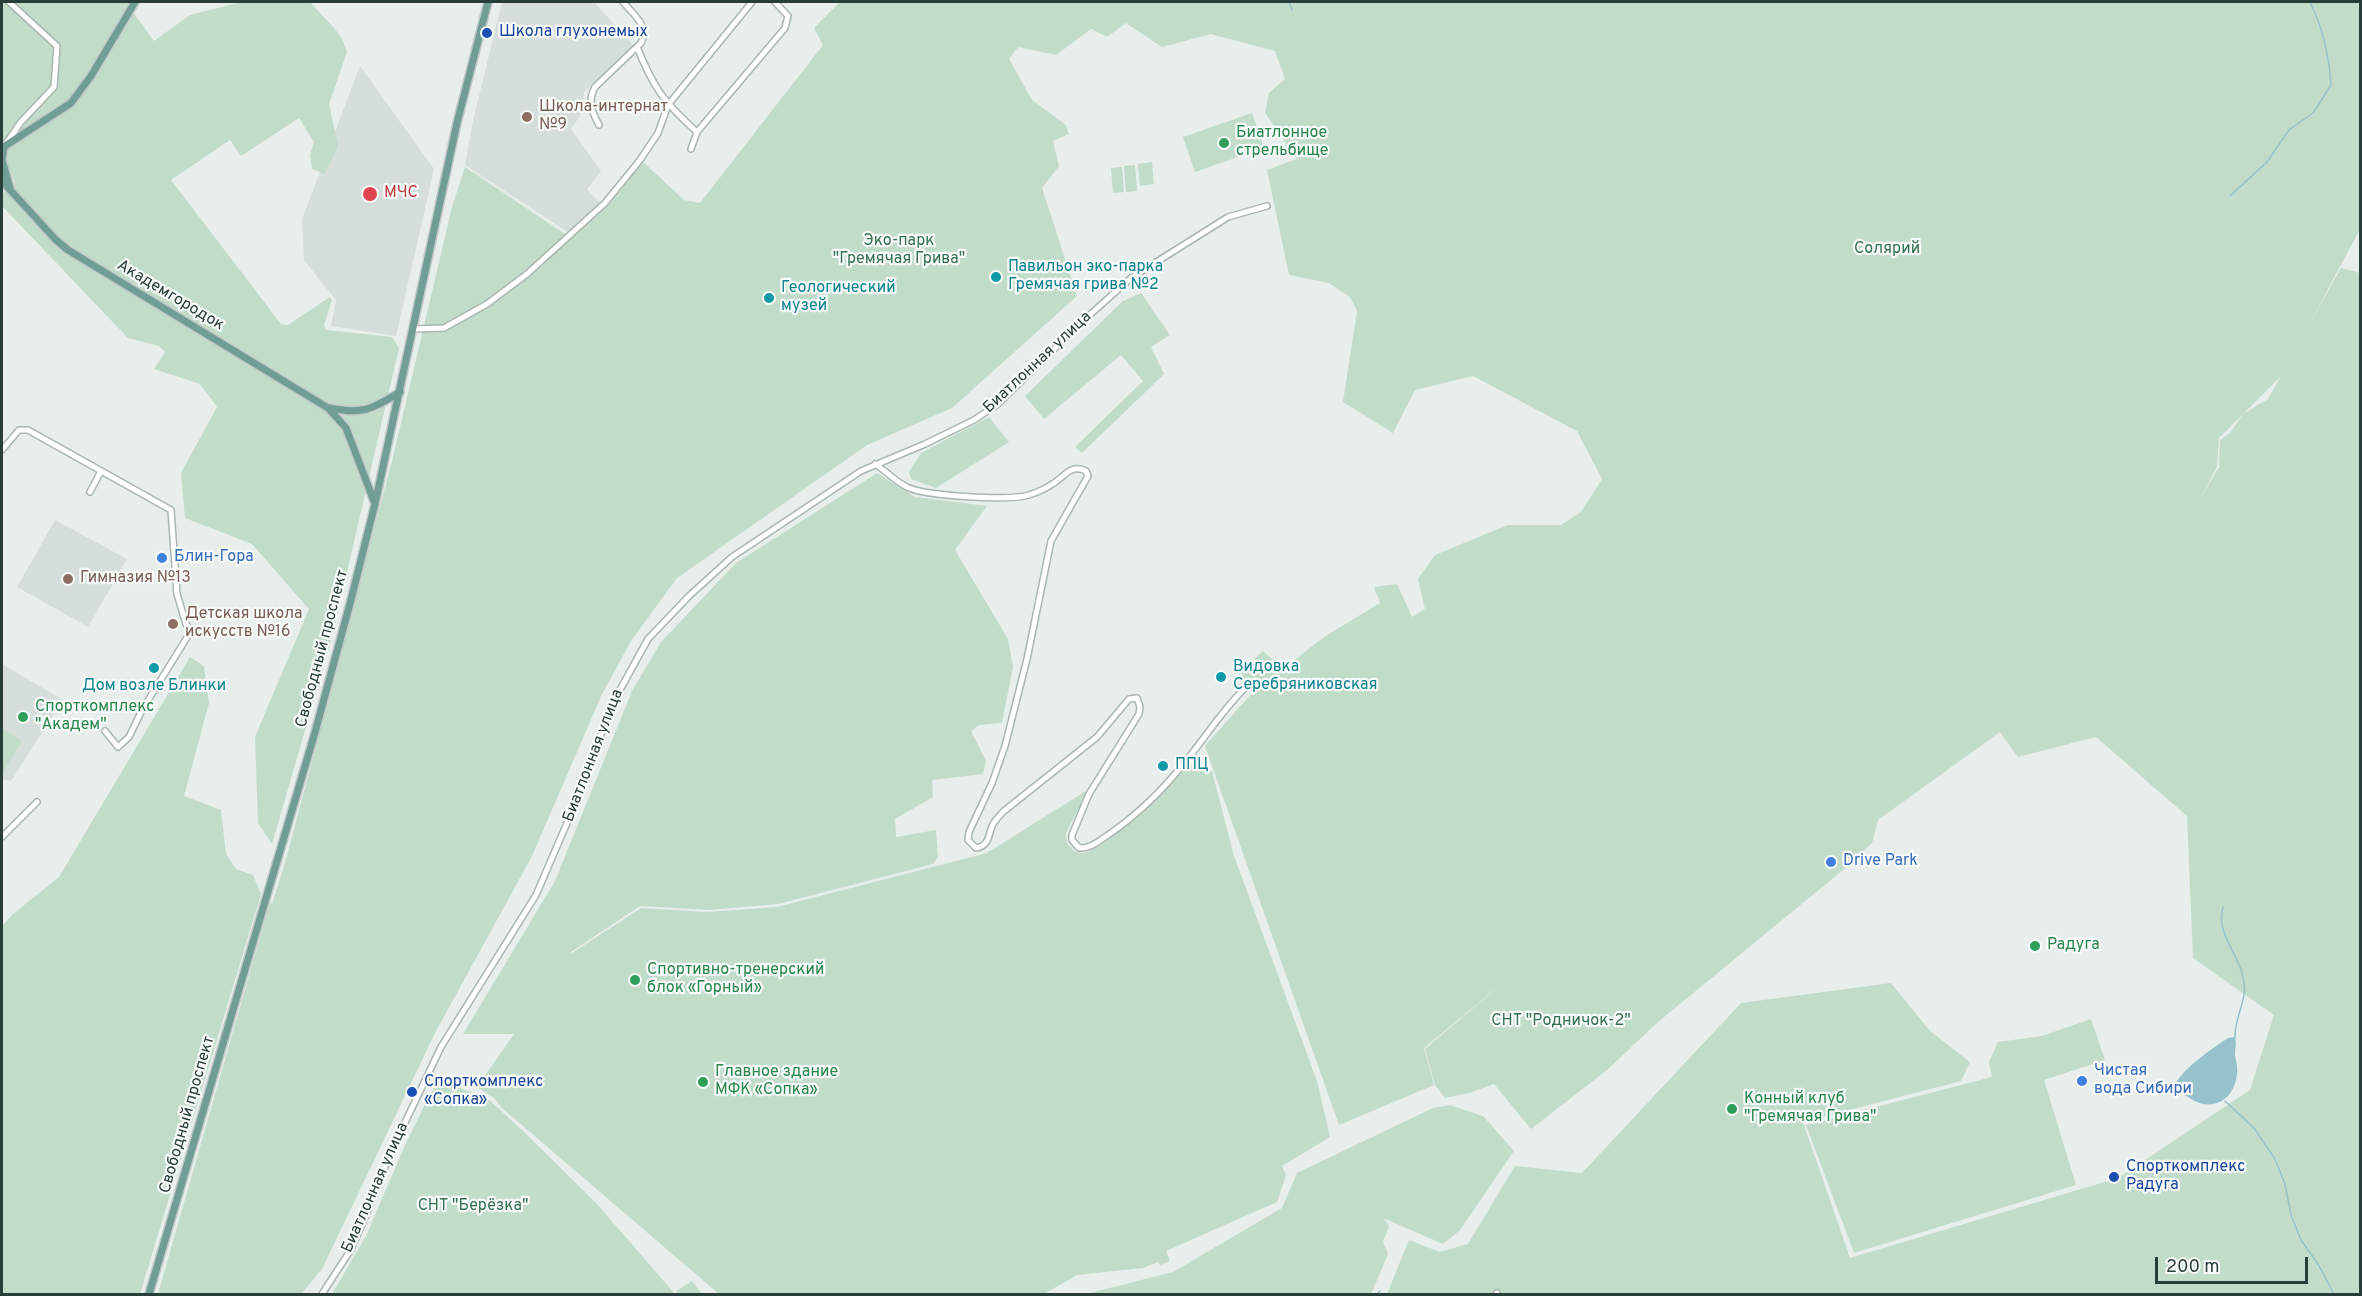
<!DOCTYPE html>
<meta charset="utf-8">
<style>
body{margin:0}
#map{position:relative;width:2362px;height:1296px;overflow:hidden;background:#e7eeeb;font-family:Overpass,sans-serif}
canvas{display:block}
.frame{position:absolute;inset:0;border:3px solid #273e39;pointer-events:none}
.scale{position:absolute;left:2155px;top:1257px;width:153px;height:27px;box-sizing:border-box;border:3px solid #273e39;border-top:0;padding-left:8px;font-size:18px;line-height:21px;white-space:nowrap;color:#273e39;-webkit-text-stroke:4px #f7faf9;paint-order:stroke}
</style>
<div id="map">
<canvas width="2362" height="1296"></canvas>
<div class="frame"></div>
<div class="scale">200 m</div>
</div>
<script>
const ctx = document.querySelector('canvas').getContext('2d');
ctx.lineJoin = 'round';
function fillPath(path, color) { ctx.fillStyle = color; ctx.fill(path, 'evenodd'); }
function trace(path, color, width, dash) { ctx.strokeStyle = color; ctx.lineWidth = width; ctx.lineCap = dash ? 'butt' : 'round'; ctx.setLineDash(dash || []); ctx.stroke(path); }
function drawText(font, color, halo, rows, align = 'center') {
  ctx.font = font + ' Overpass,sans-serif'; ctx.lineWidth = 4.5; ctx.setLineDash([]); ctx.textBaseline = 'middle'; ctx.strokeStyle = halo; ctx.fillStyle = color; for (const [text, x, y, turn = 0] of rows) {
    ctx.save(); ctx.translate(x, y); ctx.rotate((+turn || 0) * Math.PI / 180); ctx.textAlign = isNaN(turn) ? turn : align; if (halo) ctx.strokeText(text, 0, 0); ctx.fillText(text, 0, 0); ctx.restore();
  }
}
const built = new Path2D(`
 M502,2H594L634,46L584,92L582,113L571,129L601,171L587,189L600,203L569,233L465,165L473,121Z
 M360,66L434,169L396,336L331,326L336,300L304,260L302,219Z
 M55,520L127,559L88,627L17,587Z
 M2,664L63,700L11,781L2,779Z`);
const green = new Path2D(`
 M2,2H131L133,12L154,41L190,15L242,2H310L335,29L342,39L347,52L329,104L338,146L325,174L312,169L310,155L314,142L299,118L241,156L230,140L171,180L281,324L288,325L330,297L332,300L324,325L326,330L392,337L399,348L331,641L272,844L258,823L255,737L309,609L252,544L185,518L181,473L217,407L200,384L154,369L165,352L159,346L128,338L2,206V194L15,183L2,154Z
 M840,2H2360V229L2310,323L2341,268L2360,273V1294H1387L1409,1240L1440,1252L1468,1244L1515,1166L1582,1173L1741,1003L1891,983L1930,1031L1970,1062L1961,1081L1803,1122L1850,1258L2118,1178L2250,1090L2274,1015L2193,958L2187,816L2096,737L2018,757L2000,732L1878,820L1872,843L1843,870L1658,1022L1607,1070L1531,1129L1494,1084L1469,1093L1445,1098L1435,1085L1425,1049L1510,977L1424,1048L1434,1085L1339,1125L1205,746L1253,692L1240,672L1263,651L1283,669L1324,637L1380,603L1374,587L1397,584L1412,617L1425,609L1418,579L1435,555L1508,525H1561L1581,512L1602,479L1577,431L1473,376L1415,390L1393,433L1343,402L1357,311L1350,297L1329,283L1289,275L1267,170L1297,159L1265,113L1269,93L1285,79L1275,51L1211,34L1162,47L1126,23L1107,37L1091,29L1056,55L1018,47L1009,59L1032,100L1066,125L1069,134L1053,141L1059,166L1042,188L1077,296L952,408L867,445L677,578L631,641L602,694L532,856L435,1033L322,1269L301,1294H158L270,902L272,904L285,863L392,461L452,207L465,167L571,238L612,201L642,161L684,200L700,203L823,45L814,28ZM2281,376L2268,399L2243,414L2230,433L2220,440L2219,467L2198,502L2217,467L2219,438Z
 M1252,113L1264,148L1195,172L1183,137Z
 M1152,162L1154,184L1140,186L1138,164Z
 M1135,165L1137,191L1126,192L1124,166Z
 M1122,167L1124,192L1113,193L1111,168Z
 M1141,293L1170,335L1151,347L1164,374L1082,453L1075,447L1143,381L1121,355L1044,419L1025,396L1123,301Z
 M989,417L1009,442L936,488L911,479L909,472L921,453Z
 M877,473L915,497L987,506L955,550L1008,639L1013,667L1002,723L979,725L971,731L986,761L983,774L932,780L933,797L895,819L896,837L936,830L938,857L933,864L778,904L709,910L640,906L571,952L572,953L641,908L707,912L777,907L987,853L1089,789L1066,833L1067,843L1075,852C1078,852 1081,853 1084,853C1110,848 1170,783 1190,763L1212,771L1234,856L1317,1081L1330,1137L1282,1166L1286,1175L1277,1202L1166,1251L1170,1261L1160,1265L1158,1262L1143,1268L1077,1275L1044,1294H719L502,1108L494,1098L477,1087L514,1034H463L555,881L632,691L661,642L736,563Z
 M190,657L204,666L209,703L184,796L221,810L226,854L236,869L253,875L261,894L140,1294H2V926L13,914L59,877Z
 M3,729L22,741L2,774V732Z
 M2091,1019L2105,1060L2044,1080L2076,1185L1854,1253L1806,1125L1992,1077L1989,1062L1998,1042L2042,1036Z
 M446,1083L487,1098L525,1133L597,1204L675,1294H332L366,1236L405,1145L430,1094L437,1085Z
 M1450,1105L1483,1116L1514,1151L1460,1230L1443,1244L1383,1218L1389,1226L1383,1242L1388,1254L1371,1294H1086L1173,1272L1282,1208L1297,1173L1433,1108Z
 M692,1281L702,1294H679L676,1291Z`);
const water = new Path2D(`
 M2235,1037C2237,1044 2235,1048 2235,1055C2236,1061 2238,1068 2237,1074C2234,1102 2210,1113 2188,1097C2182,1094 2177,1091 2174,1085C2187,1065 2209,1051 2228,1038Z`);
const stream = new Path2D(`
 M1289,2L1292,10
 M2230,196L2267,162L2289,130L2313,113L2331,85C2329,56 2323,28 2310,2
 M2223,907C2222,912 2221,920 2222,925C2225,941 2238,958 2242,973C2250,1000 2235,1012 2235,1037
 M2225,1101L2254,1128L2275,1159L2285,1184L2291,1215L2301,1240L2318,1264L2334,1294
 M1377,1294L1380,1291`);
const minor = new Path2D(`
 M637,47C654,89 664,102 697,132
 M599,125C592,112 587,102 595,87L641,43C650,26 633,14 623,2
 M5,145L21,122L54,87L57,46L9,2
 M691,149L697,132L785,28L788,16L775,2
 M414,329L444,328L487,304L527,274L605,203L640,160L658,133L668,105L752,2
 M2,450L19,430H28L171,510L177,594L186,624L191,631L142,710L129,737L118,747L105,731
 M875,464C886,471 897,483 909,488C929,496 1008,501 1029,495C1038,492 1047,488 1054,483C1066,475 1071,464 1086,471L1088,476L1051,541L1027,659L1005,746L992,783L969,832L968,840L976,848C990,846 988,834 993,824C996,819 1000,815 1004,811L1097,737L1129,699L1137,698L1140,707L1139,714L1089,794L1072,835V840L1079,848C1090,849 1099,841 1108,835C1137,815 1163,790 1185,762C1205,738 1221,712 1243,690
 M90,492L101,471
 M2,837L37,802
 M322,1294L350,1251L361,1227L390,1154L441,1047L536,895L586,779L610,708L648,639L689,596L732,557L861,471L925,444L974,420L998,404L1084,320L1131,278L1228,217L1267,206
 M1496,1294L1497,1293`);
const major = new Path2D(`
 M4,147L2,160L10,188
 M2,148L71,103L91,76L135,2
 M2,181L56,240L68,250L328,408L346,428L375,504
 M330,408C363,415 372,409 400,392
 M149,1294L314,736L351,600L375,504L457,123L488,2`);
const markers = [
 [487,33,6,"#1a4fb4"],
 [527,117,6,"#8d6e63"],
 [1224,143,6,"#2e9e5b"],
 [370,194,8,"#e0444e"],
 [996,277,6,"#0f9aa8"],
 [769,298,6,"#0f9aa8"],
 [162,558,6,"#3f7fe0"],
 [68,579,6,"#8d6e63"],
 [173,624,6,"#8d6e63"],
 [154,668,6,"#0f9aa8"],
 [1221,677,6,"#0f9aa8"],
 [23,717,6,"#2e9e5b"],
 [1163,766,6,"#0f9aa8"],
 [1831,862,6,"#3f7fe0"],
 [2035,946,6,"#2e9e5b"],
 [635,980,6,"#2e9e5b"],
 [2082,1081,6,"#3f7fe0"],
 [703,1082,6,"#2e9e5b"],
 [412,1092,6,"#1a4fb4"],
 [1732,1109,6,"#2e9e5b"],
 [2114,1177,6,"#1a4fb4"]
];
const transitNames = [
 ["Школа глухонемых",499,33],
 ["Спорткомплекс",424,1083],
 ["«Сопка»",424,1101],
 ["Спорткомплекс",2126,1168],
 ["Радуга",2126,1186]
];
const educationNames = [
 ["Школа-интернат",539,108],
 ["№9",539,126],
 ["Гимназия №13",80,579],
 ["Детская школа",185,615],
 ["искусств №16",185,633]
];
const leisureNames = [
 ["Биатлонное",1236,134],
 ["стрельбище",1236,152],
 ["Спорткомплекс",35,708],
 ["\"Академ\"",35,726],
 ["Радуга",2047,946],
 ["Спортивно-тренерский",647,971],
 ["блок «Горный»",647,989],
 ["Главное здание",715,1073],
 ["МФК «Сопка»",715,1091],
 ["Конный клуб",1744,1100],
 ["\"Гремячая Грива\"",1744,1118]
];
const healthNames = [
 ["МЧС",384,194]
];
const parkNames = [
 ["Эко-парк",899,242],
 ["\"Гремячая Грива\"",899,260],
 ["Солярий",1887,250],
 ["СНТ \"Родничок-2\"",1561,1022],
 ["СНТ \"Берёзка\"",473,1207]
];
const cultureNames = [
 ["Павильон эко-парка",1008,268],
 ["Гремячая грива №2",1008,286],
 ["Геологический",781,289],
 ["музей",781,307],
 ["Видовка",1233,668],
 ["Серебряниковская",1233,686],
 ["Дом возле Блинки",154,687,"center"],
 ["ППЦ",1175,766]
];
const streetNames = [
 ["Академгородок",170,296,31],
 ["Биатлонная улица",1038,363,-43],
 ["Свободный проспект",323,649,-75],
 ["Биатлонная улица",594,756,-69],
 ["Свободный проспект",188,1115,-74],
 ["Биатлонная улица",376,1188,-66]
];
const shopNames = [
 ["Блин-Гора",174,558],
 ["Drive Park",1843,862],
 ["Чистая",2094,1072],
 ["вода Сибири",2094,1090]
];
fillPath(built, '#d5deda');
fillPath(green, '#c2dcca');
fillPath(water, '#96c2cc');
trace(stream, '#96c2cc', 1.5);
trace(minor, '#aab6b2', 8);
trace(major, '#c3c9c8', 10);
trace(minor, '#fff', 5);
trace(major, '#709e94', 7);
for (const [x, y, r, color] of markers) { const dot = new Path2D(); dot.arc(x, y, r, 0, 2 * Math.PI); ctx.fillStyle = color; ctx.fill(dot); trace(dot, '#f7faf9', 2); }
drawText('16px', '#164399', '#f7faf9', transitNames, 'left');
drawText('16px', '#785e54', '#f7faf9', educationNames, 'left');
drawText('16px', '#27864d', '#f7faf9', leisureNames, 'left');
drawText('16px', '#be3a42', '#f7faf9', healthNames, 'left');
drawText('16px', '#35714f', '#f7faf9', parkNames);
drawText('16px', '#0d838f', '#f7faf9', cultureNames, 'left');
drawText('16px', '#273e39', '#f7faf9', streetNames);
drawText('16px', '#366cbe', '#f7faf9', shopNames, 'left');
</script>
